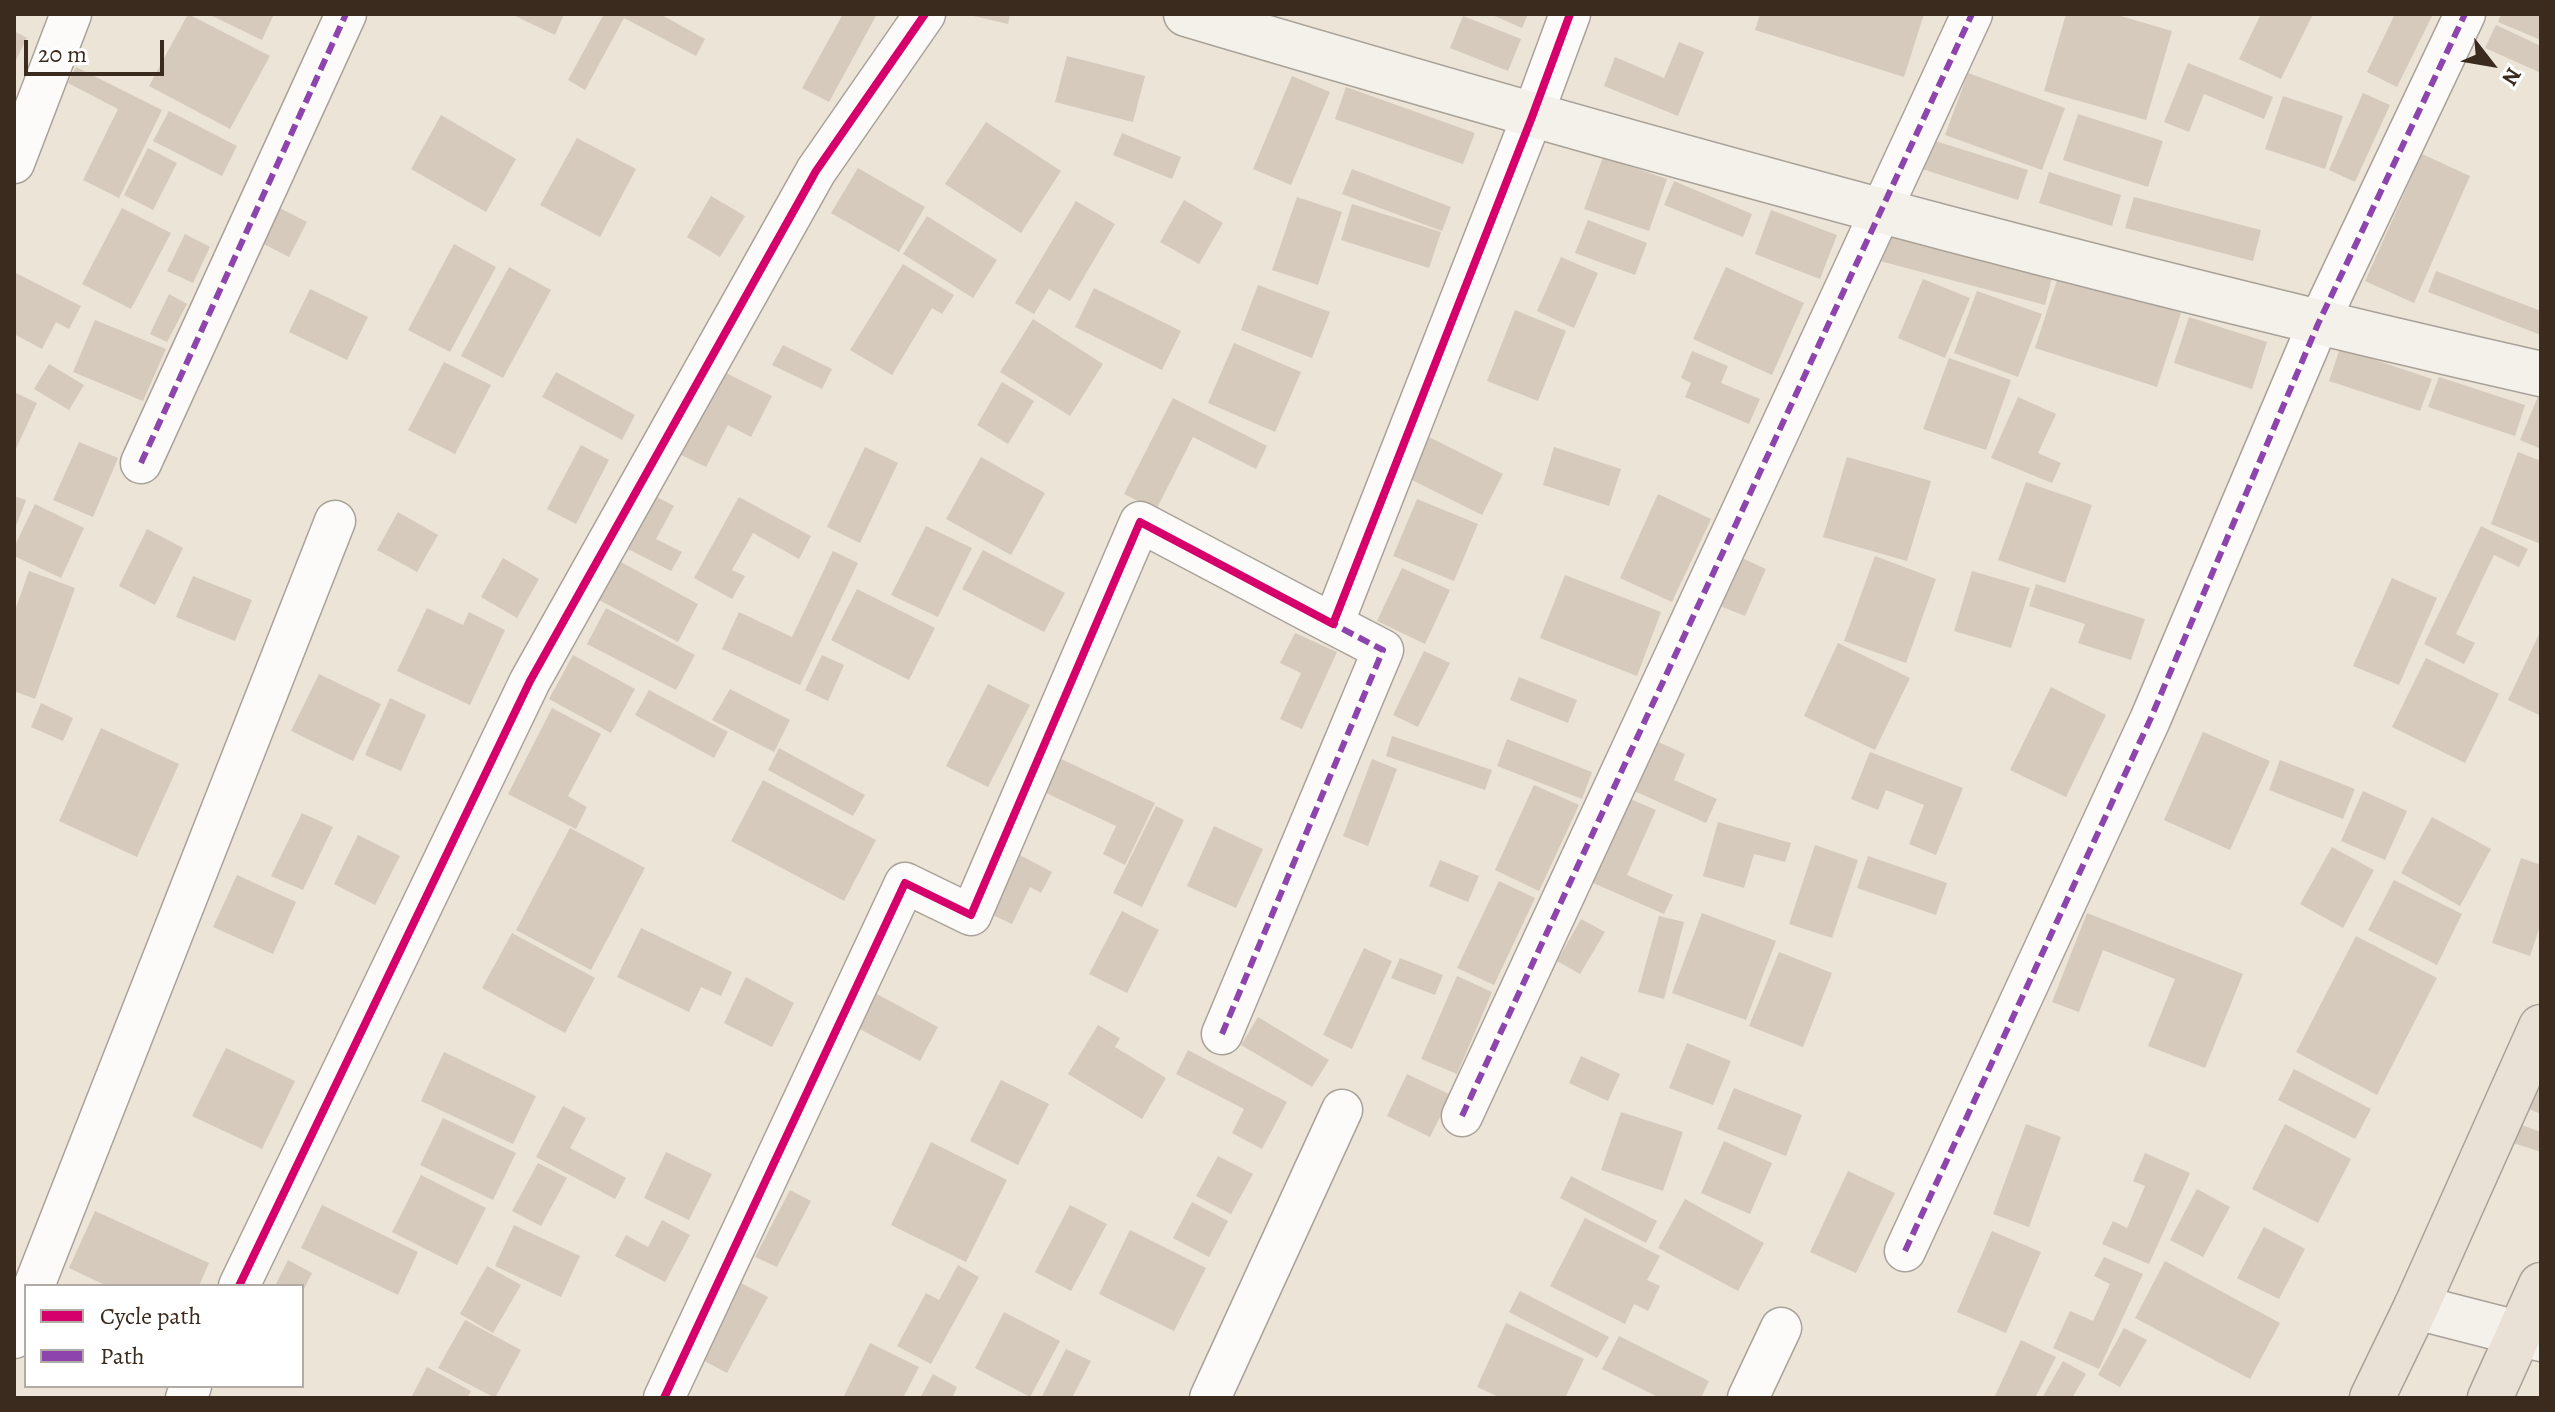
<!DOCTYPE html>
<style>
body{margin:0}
#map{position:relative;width:2555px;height:1412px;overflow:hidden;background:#ece4d7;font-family:Alegreya,serif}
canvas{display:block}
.frame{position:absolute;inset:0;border:16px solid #3b2a1e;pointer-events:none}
.legend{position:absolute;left:24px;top:1284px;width:280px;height:104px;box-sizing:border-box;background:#fff;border:2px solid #b1aaa5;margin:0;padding:10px 14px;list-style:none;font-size:24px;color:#3b2a1e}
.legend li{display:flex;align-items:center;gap:16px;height:40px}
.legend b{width:40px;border:2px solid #b1aaa5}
.north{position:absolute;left:2451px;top:24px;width:80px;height:80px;-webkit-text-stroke:6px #fff;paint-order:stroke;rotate:121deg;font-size:22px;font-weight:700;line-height:32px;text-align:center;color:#3b2a1e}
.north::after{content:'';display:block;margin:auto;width:28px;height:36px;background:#3b2a1e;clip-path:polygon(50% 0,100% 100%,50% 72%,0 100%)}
.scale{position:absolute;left:24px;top:40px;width:140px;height:36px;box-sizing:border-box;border:4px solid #3b2a1e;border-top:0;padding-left:10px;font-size:24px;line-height:28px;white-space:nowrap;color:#3b2a1e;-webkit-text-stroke:6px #fff;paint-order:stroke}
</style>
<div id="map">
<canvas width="2555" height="1412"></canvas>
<div class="frame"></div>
<ul class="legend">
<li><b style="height:10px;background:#d6006c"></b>Cycle path</li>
<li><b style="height:10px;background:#8e44ad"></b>Path</li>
</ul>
<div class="north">N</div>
<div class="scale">20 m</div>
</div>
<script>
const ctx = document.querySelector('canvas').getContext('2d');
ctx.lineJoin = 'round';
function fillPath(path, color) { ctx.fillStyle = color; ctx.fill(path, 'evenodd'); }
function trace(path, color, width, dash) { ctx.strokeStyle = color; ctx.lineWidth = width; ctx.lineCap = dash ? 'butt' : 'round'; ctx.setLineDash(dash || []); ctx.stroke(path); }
const building = new Path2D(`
 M188,14L270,56L230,129L149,86Z
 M208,14H274L262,40Z
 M511,14H564L555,35Z
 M604,14H660L705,39L696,56L624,18L585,90L568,80Z
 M843,14H877L829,102L802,88Z
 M965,14H1010L1008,24Z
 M1490,14H1528L1522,28Z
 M1760,14H1924L1904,77L1755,30Z
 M2066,14H2114L2172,31L2146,120L2044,91Z
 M2261,14H2313L2281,79L2239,59Z
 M2395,14H2433L2397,87L2367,72Z
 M2501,14H2541V40L2498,22Z
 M1463,16L1521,39L1508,71L1450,48Z
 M2496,25L2541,46V73L2485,48Z
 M14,31L27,38L14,64Z
 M1679,42L1704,52L1678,116L1604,86L1615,57L1664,78Z
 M1067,56L1145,76L1133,122L1055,102Z
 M2188,63L2273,97L2264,119L2204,94L2189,132L2164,122Z
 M76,67L162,110L119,198L83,180L118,109L68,83Z
 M1968,73L2065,108L2042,170L1945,135Z
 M1292,76L1330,92L1291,185L1253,169Z
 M1346,87L1475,133L1463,164L1335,119Z
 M2363,93L2390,105L2355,182L2329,170Z
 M2283,96L2343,116L2325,169L2265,149Z
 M169,111L237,146L222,176L153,141Z
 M2078,114L2163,141L2148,187L2063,160Z
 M441,115L516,159L486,212L411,169Z
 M986,122L1061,171L1021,233L945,184Z
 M1122,133L1181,157L1172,179L1113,155Z
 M577,138L636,169L600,237L540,205Z
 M1929,139L2028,170L2018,200L1919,168Z
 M148,148L177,163L153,210L124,195Z
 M2422,154L2470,176L2414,303L2365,281Z
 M1603,157L1667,179L1649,231L1584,209Z
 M858,168L925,207L899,252L831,213Z
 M1352,169L1451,207L1442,231L1342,194Z
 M2049,172L2121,195L2112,226L2039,203Z
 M1674,181L1752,214L1743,237L1664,205Z
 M711,196L745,216L720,257L687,237Z
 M1297,197L1342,212L1318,285L1272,270Z
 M2134,197L2261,230L2253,261L2125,228Z
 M1184,200L1223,223L1199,264L1160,242Z
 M1076,201L1115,224L1070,301L1049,289L1034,314L1015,303Z
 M272,204L307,222L289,257L254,239Z
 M1352,204L1441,232L1429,268L1341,240Z
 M122,208L171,233L131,309L82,284Z
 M1771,210L1837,235L1820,279L1755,254Z
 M927,216L997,260L973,298L903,254Z
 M1588,220L1647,243L1635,275L1575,253Z
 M1888,231L2053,274L2045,305L1880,261Z
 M185,234L210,247L193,283L167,271Z
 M454,244L496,267L450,352L408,330Z
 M1561,257L1598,273L1574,328L1537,311Z
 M903,264L954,295L942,314L932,308L892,375L850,350Z
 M509,267L551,290L503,378L461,356Z
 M1726,267L1804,303L1772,375L1693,339Z
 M2436,271L2541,311V335L2428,292Z
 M14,272L81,306L69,329L56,322L42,349L14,334Z
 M2059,274L2181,313L2157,387L2035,348Z
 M1923,279L1970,298L1945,358L1898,338Z
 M1258,285L1330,312L1312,358L1241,330Z
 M1094,288L1181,331L1162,370L1075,327Z
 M310,289L368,317L347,360L289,332Z
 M1977,291L2042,314L2018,377L1954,353Z
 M169,294L187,304L167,342L150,334Z
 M1515,310L1566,331L1538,401L1487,381Z
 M2189,317L2267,342L2252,389L2174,363Z
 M1033,319L1103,364L1070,416L1000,372Z
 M95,320L166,349L143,401L73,372Z
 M1234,343L1301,372L1275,432L1208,403Z
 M783,345L832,369L822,389L772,365Z
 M2340,348L2432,379L2420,411L2329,381Z
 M1692,351L1728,366L1721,383L1760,399L1749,424L1685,397L1691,383L1681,378Z
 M1949,358L2011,380L1986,450L1923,429Z
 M444,362L491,385L455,454L408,430Z
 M49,364L84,385L69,410L34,389Z
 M720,370L772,396L751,437L728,425L706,467L677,453Z
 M556,372L635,415L622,440L542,397Z
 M2439,377L2525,405L2515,436L2428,407Z
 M1002,382L1034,401L1008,444L977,425Z
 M2541,389V449L2520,440Z
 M14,392L37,403L14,453Z
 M2018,397L2056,414L2038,453L2061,463L2052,483L1991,458Z
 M1173,398L1267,446L1256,469L1193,437L1156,510L1124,494Z
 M1427,436L1503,474L1482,515L1406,477Z
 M79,442L118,458L93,517L53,500Z
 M581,445L609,460L576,524L547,509Z
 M865,447L898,463L860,543L827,527Z
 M1554,447L1621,469L1609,506L1543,485Z
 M2518,452L2541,461V544L2491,524Z
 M981,457L1045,493L1011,555L946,519Z
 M1847,457L1931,481L1907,561L1823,537Z
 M2026,482L2092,505L2065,583L1998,560Z
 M1658,494L1711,519L1672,602L1620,578Z
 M653,495L674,506L656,539L682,552L671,571L626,548Z
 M14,496L26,500L14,531Z
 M739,497L811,536L799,559L753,533L732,570L745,576L732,599L694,578Z
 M1417,499L1478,524L1454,581L1393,556Z
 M35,504L84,528L61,578L14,556V547Z
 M398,512L438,535L417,572L377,550Z
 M926,526L972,548L938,617L891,595Z
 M2481,526L2528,549L2519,567L2494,555L2456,634L2475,643L2464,664L2424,644Z
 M147,529L183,548L155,605L119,586Z
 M983,550L1065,593L1044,632L962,589Z
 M833,551L858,563L800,685L722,649L739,612L792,637Z
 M1875,556L1936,579L1906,663L1844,641Z
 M503,558L539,579L517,618L481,597Z
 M1742,558L1766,569L1745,616L1720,606Z
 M619,561L698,604L678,642L599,600Z
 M1402,568L1450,590L1425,644L1377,621Z
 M29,571L75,588L35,699L14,691V613Z
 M1972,571L2030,588L2011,648L1954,631Z
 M1565,575L1661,612L1637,676L1540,638Z
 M193,576L252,600L235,641L176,617Z
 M2392,578L2437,598L2399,685L2353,666Z
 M2036,584L2145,619L2131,660L2078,643L2085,624L2029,606Z
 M857,589L935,628L909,680L831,640Z
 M427,608L463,625L469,612L505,630L470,705L397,671Z
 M606,608L695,655L676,690L587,644Z
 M2541,630V716L2508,700Z
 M1295,633L1337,652L1302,729L1280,719L1301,673L1280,663Z
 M1838,643L1910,678L1875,750L1804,716Z
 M1424,651L1450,663L1418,727L1393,715Z
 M573,655L635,689L611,733L549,699Z
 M822,655L844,665L828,701L805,690Z
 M2426,658L2499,694L2465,763L2392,727Z
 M319,674L381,704L353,761L291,731Z
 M1519,677L1577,700L1568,723L1510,700Z
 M988,684L1030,705L988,787L946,766Z
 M2051,687L2106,715L2066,797L2010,770Z
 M730,689L790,720L774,752L712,720Z
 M649,690L728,732L714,758L635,715Z
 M390,698L426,715L401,771L365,755Z
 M41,703L73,718L63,741L31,727Z
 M552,708L601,734L568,796L587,807L576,829L508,794Z
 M101,728L179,764L137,857L59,821Z
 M2203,732L2270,761L2230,850L2164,820Z
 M1392,736L1492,770L1485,790L1386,756Z
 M1507,739L1592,772L1582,799L1497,766Z
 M1654,740L1685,754L1674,780L1717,799L1706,823L1632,790Z
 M779,748L865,795L853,816L768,770Z
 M1870,752L1963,788L1936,855L1909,844L1924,805L1886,790L1878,810L1851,799Z
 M1059,758L1155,803L1125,865L1103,854L1116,826L1044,792Z
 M1372,759L1397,769L1368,846L1343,836Z
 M2280,760L2355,789L2343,819L2269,790Z
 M763,780L876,840L844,901L731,841Z
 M1534,785L1579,805L1539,891L1495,870Z
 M2363,791L2407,811L2385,860L2341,841Z
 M1628,798L1656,810L1627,875L1673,895L1664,914L1591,882Z
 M1156,806L1184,820L1142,907L1113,893Z
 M302,813L333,827L303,890L271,876Z
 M2432,817L2491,849L2460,906L2401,873Z
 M1718,822L1791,843L1785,862L1754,854L1744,888L1703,876Z
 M1214,826L1263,849L1236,908L1187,886Z
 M570,828L645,868L591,970L516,930Z
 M358,835L400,856L375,905L334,884Z
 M1815,845L1858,860L1832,938L1789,924Z
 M2332,847L2374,870L2343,928L2300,904Z
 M1018,854L1052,872L1041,893L1030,887L1012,924L988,913Z
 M1868,856L1947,883L1936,915L1857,888Z
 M2521,858L2541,865V923L2530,956L2492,943Z
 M1440,860L1479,876L1468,902L1429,886Z
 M237,875L296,902L273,954L213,927Z
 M2394,880L2462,914L2437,965L2368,930Z
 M1499,881L1535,898L1494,985L1457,968Z
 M1122,911L1159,930L1127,993L1089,974Z
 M1702,913L1776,941L1746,1020L1672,993Z
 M2087,913L2243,974L2205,1068L2148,1046L2175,979L2103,950L2079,1012L2052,1002Z
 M1659,916L1684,922L1664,999L1638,992Z
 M1581,919L1605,932L1580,974L1557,961Z
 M641,928L732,972L721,996L701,987L689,1012L617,977Z
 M512,933L595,978L565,1033L482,988Z
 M2356,936L2437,978L2377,1095L2296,1052Z
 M1364,948L1392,961L1352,1049L1323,1035Z
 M1779,952L1832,973L1803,1047L1749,1026Z
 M1400,958L1443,975L1435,995L1391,978Z
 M1457,976L1492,992L1457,1074L1421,1059Z
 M746,977L794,1003L772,1047L724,1023Z
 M875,993L938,1027L920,1061L858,1028Z
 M1258,1017L1329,1060L1312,1087L1241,1045Z
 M1098,1025L1120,1038L1115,1047L1166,1078L1142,1119L1068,1074Z
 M1687,1043L1731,1061L1713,1105L1669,1088Z
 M226,1048L295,1081L262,1149L192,1116Z
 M1188,1050L1287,1102L1262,1149L1232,1133L1244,1109L1176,1074Z
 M444,1052L536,1096L513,1144L421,1101Z
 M1581,1056L1620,1074L1608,1101L1569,1083Z
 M2541,1065V1114L2515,1103Z
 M2294,1069L2371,1109L2355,1139L2278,1100Z
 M1407,1074L1451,1095L1430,1137L1387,1116Z
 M1001,1080L1049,1104L1018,1165L970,1141Z
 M1734,1088L1802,1115L1786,1156L1717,1129Z
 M563,1106L586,1118L570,1148L626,1178L615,1199L536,1157Z
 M1621,1112L1683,1132L1663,1191L1601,1170Z
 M443,1118L516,1153L493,1200L420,1165Z
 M2516,1123L2541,1132V1152L2510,1142Z
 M2026,1124L2061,1137L2029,1227L1993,1214Z
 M2285,1124L2351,1159L2318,1223L2252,1189Z
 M1724,1141L1772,1163L1750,1214L1701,1193Z
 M931,1142L1007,1180L966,1262L891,1225Z
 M666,1152L712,1174L689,1220L644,1198Z
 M2145,1153L2190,1173L2149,1264L2102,1244L2113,1221L2127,1228L2145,1186L2133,1181Z
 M1218,1156L1253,1174L1231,1214L1196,1196Z
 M538,1163L567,1178L541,1226L512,1211Z
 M1848,1171L1895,1193L1856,1273L1810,1252Z
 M421,1175L486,1208L457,1265L392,1232Z
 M1571,1176L1657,1221L1646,1243L1560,1198Z
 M2197,1189L2230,1207L2203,1257L2170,1240Z
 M790,1190L811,1201L777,1267L755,1257Z
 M1685,1199L1764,1243L1738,1291L1658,1248Z
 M1192,1202L1228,1221L1209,1257L1173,1238Z
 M322,1205L418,1252L398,1295L301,1248Z
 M1070,1205L1107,1224L1071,1291L1035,1272Z
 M95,1211L209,1263L199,1286H107L69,1268Z
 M1585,1218L1660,1256L1647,1280L1660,1286L1648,1311L1634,1304L1625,1324L1550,1286Z
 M662,1220L690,1235L665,1282L615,1256L626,1235L648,1247Z
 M514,1225L580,1256L561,1297L495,1266Z
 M2264,1227L2305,1249L2279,1299L2237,1278Z
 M1130,1230L1206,1268L1174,1331L1099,1294Z
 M1992,1231L2041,1252L2006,1333L1957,1312Z
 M2104,1257L2143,1274L2099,1369L2053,1348L2070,1311L2093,1321L2110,1284L2094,1276Z
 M288,1260L312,1273L302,1293V1286H275Z
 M2165,1261L2280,1323L2250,1379L2135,1318Z
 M958,1265L979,1277L931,1364L897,1346L926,1293L939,1300Z
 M487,1266L521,1285L493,1333L460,1314Z
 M739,1282L768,1297L727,1373L699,1358Z
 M1520,1291L1609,1337L1597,1358L1509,1312Z
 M1004,1312L1060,1341L1030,1397L975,1368Z
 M465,1320L521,1350L495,1398L438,1368Z
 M1506,1323L1584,1359L1565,1398H1501L1477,1387Z
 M2124,1328L2147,1340L2120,1387L2098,1375Z
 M1619,1336L1709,1381L1701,1398H1660L1602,1369Z
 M2021,1340L2056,1357L2035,1398H1994Z
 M870,1343L919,1367L903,1398H843Z
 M1066,1349L1091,1361L1072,1398H1041Z
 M2063,1361L2086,1374L2072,1398H2042Z
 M427,1367L471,1391L467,1398H411Z
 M933,1374L957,1387L952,1398H920Z`);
const street = new Path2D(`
 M14,163L71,14
 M141,463L346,14
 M1222,1034L1383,650L1333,624
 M1462,1116L1972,14
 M1905,1251L2150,720L2318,324L2465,14
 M34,1286L335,521
 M239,1286L530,681L816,171L925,14
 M14,1338L26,1308
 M186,1398L191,1386
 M664,1398L905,883L971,915L1140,522L1333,624L1532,117L1570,14
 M1210,1398L1342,1110
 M1748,1398L1781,1328`);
const secondary = new Path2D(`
 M1186,14C1634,147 2085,271 2541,374
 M2416,1307L2541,1339`);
const primary = new Path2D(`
 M2372,1398L2416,1307L2541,1027
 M2490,1398L2541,1285`);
const quiet = new Path2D(`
 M141,463L346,14
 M1222,1034L1383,650L1333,624
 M1462,1116L1972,14
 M1905,1251L2150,720L2318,324L2465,14`);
const cycleway = new Path2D(`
 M239,1286L530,681L816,171L925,14
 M664,1398L905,883L971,915L1140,522L1333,624L1532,117L1570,14`);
fillPath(building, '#d6cabc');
trace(street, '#a9a299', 43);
trace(secondary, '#a9a299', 47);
trace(primary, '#a9a299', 47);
trace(street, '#fcfbf9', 40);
trace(secondary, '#f4f1eb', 44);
trace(primary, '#e9e1d5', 44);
trace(quiet, '#8e44ad', 6, [12, 6]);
trace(cycleway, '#d6006c', 8);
</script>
